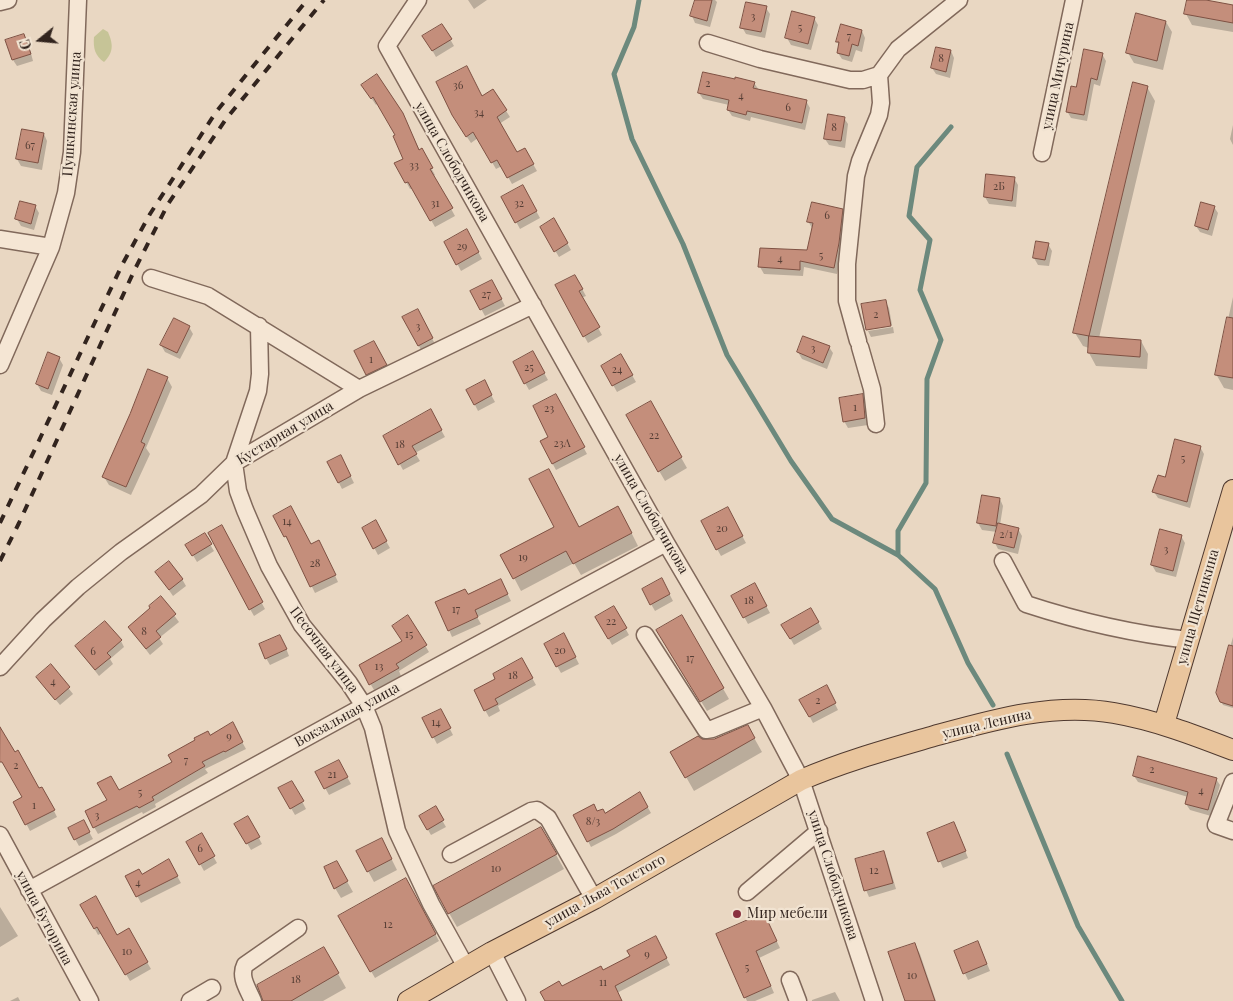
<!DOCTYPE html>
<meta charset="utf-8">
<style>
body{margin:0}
#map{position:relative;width:1233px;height:1001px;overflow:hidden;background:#e9d7c2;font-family:"Playfair Display",serif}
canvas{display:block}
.north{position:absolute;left:15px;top:15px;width:50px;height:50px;-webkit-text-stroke:4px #f1e3d1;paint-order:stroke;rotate:253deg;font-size:14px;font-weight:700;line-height:20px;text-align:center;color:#32241e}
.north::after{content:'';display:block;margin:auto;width:18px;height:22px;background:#32241e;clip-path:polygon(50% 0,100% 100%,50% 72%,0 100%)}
</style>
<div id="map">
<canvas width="1233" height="1001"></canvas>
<div class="north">С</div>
</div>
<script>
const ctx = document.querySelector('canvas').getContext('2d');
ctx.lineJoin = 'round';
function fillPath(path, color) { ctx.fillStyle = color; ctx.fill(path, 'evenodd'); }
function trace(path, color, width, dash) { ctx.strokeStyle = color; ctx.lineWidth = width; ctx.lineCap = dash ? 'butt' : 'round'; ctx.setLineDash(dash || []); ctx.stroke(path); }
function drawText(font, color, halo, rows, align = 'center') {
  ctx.font = font + ' "Playfair Display",serif'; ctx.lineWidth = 4.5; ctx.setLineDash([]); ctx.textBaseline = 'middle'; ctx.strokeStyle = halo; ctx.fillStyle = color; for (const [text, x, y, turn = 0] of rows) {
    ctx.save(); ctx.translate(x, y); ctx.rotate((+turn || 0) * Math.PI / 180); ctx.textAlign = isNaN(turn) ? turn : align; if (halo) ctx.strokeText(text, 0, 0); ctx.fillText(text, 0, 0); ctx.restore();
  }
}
const green = new Path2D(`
 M103,29L108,32C113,44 114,52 104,62C95,56 93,48 94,37Z`);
const shadow = new Path2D(`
 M468,0H487L474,9Z
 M696,0H715L717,2L710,27L695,23L692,16Z
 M1188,0H1199L1233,6V32L1192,25L1186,14Z
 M766,8L770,14L765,38L746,34L742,27Z
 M814,18L818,25L811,50L791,45L787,38Z
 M1166,22L1172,32L1163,70L1134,63L1128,53Z
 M442,25L454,46L436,57L424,36Z
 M862,31L865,38L862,52L856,50L852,62L842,59L838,53L840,46L837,42Z
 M24,35L28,42L33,61L17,66L13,60Z
 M951,51L954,58L950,78L936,74L932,68Z
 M1102,54L1106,61L1100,86L1094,84L1087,121L1071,118L1067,111L1076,88Z
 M754,83L759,90L806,101L810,108L805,130L751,117L750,121L732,116L728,110L729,105L703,99L699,93Z
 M1147,87L1155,101L1099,338L1141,341L1148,354L1147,369L1096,366L1089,353V348L1083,346L1075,333Z
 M493,91L510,117L499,124L517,154L525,150L537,171L512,184L502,166L496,169L478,138L471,143L457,122L482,97Z
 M367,92L406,121L420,151L425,157L435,175L433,176L455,216L435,227L413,188L410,189L396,164L404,159L397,136L378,103L376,105Z
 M844,118L848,124L845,148L829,145L825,139Z
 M1233,125V145L1230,139Z
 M44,134L47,141L42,170L21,166L17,159Z
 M1014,178L1018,185L1016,207L989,204L985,197Z
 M523,187L540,218L520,229L503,197Z
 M35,206L39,213L34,230L21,226L17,219Z
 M1214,207L1218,213L1212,236L1200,232L1196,226Z
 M842,210L846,217L842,250L837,274L804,267L803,276L764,274L760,267L761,249L808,252L812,228L808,221Z
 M554,220L571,250L559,257L541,227Z
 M467,231L482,259L461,271L446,242Z
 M1048,244L1052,251L1049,266L1038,265L1034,258Z
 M575,276L586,296L581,298L602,335L588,343L556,286Z
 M492,281L505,306L485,316L472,292Z
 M1233,297V390L1224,388L1216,374Z
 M885,301L889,308L892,325L868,329V331L863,305Z
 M420,315L435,344L422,352L419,346Z
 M189,327L193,334L180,359L165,352L161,345Z
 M893,327L894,333L871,337L868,331Z
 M829,347L833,353L827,369L802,359L798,352Z
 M378,349L389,372L371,380L367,374Z
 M533,353L548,380L529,390L514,363Z
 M621,356L636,382L617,392L603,367Z
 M59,358L63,365L52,395L41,391L37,384Z
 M167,378L172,387L146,448L150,454L131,495L109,485L104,477Z
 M484,382L495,402L478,411L468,391Z
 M862,395L866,402L868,425L848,428L844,421Z
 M556,396L587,454L556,470L541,442L550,438Z
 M650,403L687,468L665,481L627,416Z
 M430,410L445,437L415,453L420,461L403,470L385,437Z
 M1200,447L1204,454L1190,508L1158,498L1154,492Z
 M344,463L354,483L342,489L339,483Z
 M1000,499L1003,506L1000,525L1018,529L1022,536L1018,554L998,549L995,543L997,532L982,530L978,523Z
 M727,508L746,543L721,556L702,522Z
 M274,516L311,546L323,549L338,582L315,593L290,542L289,543Z
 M625,520L638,546L581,575L574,563L521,591L502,555L579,528Z
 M375,522L390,548L378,555L364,528Z
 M204,535L214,551L197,562L187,545Z
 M1181,536L1185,543L1176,577L1156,572L1152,565Z
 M157,573L182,579L186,586L173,596Z
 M662,580L673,601L655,611L651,604Z
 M250,582L265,609L254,616L250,609Z
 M504,587L511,601L477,617L481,624L452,637L449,630Z
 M758,591L770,613L748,624L733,596Z
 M161,598L179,622L159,638L163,644L150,655L129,627L152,609Z
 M614,608L629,635L612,645L597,617Z
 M811,609L822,629L794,645L783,625Z
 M408,617L429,652L399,671L401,676L374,690L360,666L403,642Z
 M682,617L729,699L707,711L658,631Z
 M564,635L579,664L561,673L545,645Z
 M1233,637V708L1223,705L1217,693Z
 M121,641L124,647L110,659L113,664L99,676L76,646Z
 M284,643L289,656L270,665L266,658Z
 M522,660L536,685L498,706L500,711L489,717L485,710L497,679Z
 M51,666L73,694L60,705L37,677Z
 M830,694L838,710L813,723L801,700Z
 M440,710L453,735L437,744L424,719Z
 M232,724L246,749L205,769L208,773L155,804L156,807L143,814L142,812L98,834L94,827L108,801L119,792L173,762L210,736Z
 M748,727L762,752L694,791L672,752L714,740Z
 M0,730L39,790L46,795L57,817L30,831L15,802L24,798L0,756Z
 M342,768L351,784L329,795L317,773Z
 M1134,776L1216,779L1220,785L1211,816L1190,810L1186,804L1188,797L1138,782Z
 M292,782L306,809L295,815L280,789Z
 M640,794L651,813L616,834L591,847L588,841L597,813L604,814Z
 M435,808L446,827L431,835L420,816Z
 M248,818L262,844L251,850L236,824Z
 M87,828L93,839L79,846L75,839Z
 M541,828L564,869L457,927L449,913Z
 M957,830L968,858L943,868L940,861Z
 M201,835L217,863L204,871L188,842Z
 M387,850L397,870L374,882L368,871Z
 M883,852L887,859L896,889L869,897L866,890Z
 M168,860L181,883L141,903L127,877L141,875Z
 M336,862L353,892L341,898L335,888Z
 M405,879L439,941L375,978L340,917Z
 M82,906L117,936L128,930L151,969L130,981L102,933L98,935Z
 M0,907L18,936L0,947Z
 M767,921L780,948L759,958L774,993L755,1001H747L717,935Z
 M659,944L670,965L617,993L621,1001H546L561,988L603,972Z
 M915,944L920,954L936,1001H906Z
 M324,949L346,988L323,1001H264Z
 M981,949L990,971L968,980L955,952Z
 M835,992L840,1001H812V1000Z
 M18,997L20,1001H10Z`);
const stream = new Path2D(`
 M639,0L634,27L614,74L632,139L683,244L727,355L791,461L832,519L898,555L935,589L968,663L993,705
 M898,555V531L926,483L927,379L941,340L920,290L930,240L909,216L917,167L951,127
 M1007,754L1078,926L1122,1001`);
const building = new Path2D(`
 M695,0H712L707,21L690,16Z
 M1187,0H1206L1233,5V23L1184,14Z
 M746,2L767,6L761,32L740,28Z
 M792,11L815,17L808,44L785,38Z
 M1136,13L1166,21L1157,61L1126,53Z
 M442,24L452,39L432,51L422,36Z
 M841,24L862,30L858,46L852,44L849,56L837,53L839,42H836Z
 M24,34L31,54L12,60L5,40Z
 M936,47L951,50L946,72L931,68Z
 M1084,49L1103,53L1097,80L1091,78L1084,115L1066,112L1071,86L1076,87Z
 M467,66L482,96L493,89L507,110L497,117L517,152L525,148L534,164L507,178L497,160L491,163L473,132L466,137L452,115L436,82Z
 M703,72L735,79V77L755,82L753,88L807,100L802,123L747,111L746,115L727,110L729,100L698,93Z
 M377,74L403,113L419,150L422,148L433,168L430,169L453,208L430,221L408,182L405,183L394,163L403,159L393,136L395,135L373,97L371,99L361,85Z
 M1133,82L1148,86L1089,336L1073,333Z
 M828,114L845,117L841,141L824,139Z
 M22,129L44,133L38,163L16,159Z
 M986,174L1015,177L1012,201L984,197Z
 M523,185L537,211L515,223L501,197Z
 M20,201L36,205L31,224L15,219Z
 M812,202L843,209L839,243L834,268L800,261V270L758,267L760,248L807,250L813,223L807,222Z
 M1201,202L1215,206L1208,230L1195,226Z
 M554,218L568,243L554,252L540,227Z
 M467,229L479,252L456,265L444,242Z
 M1036,241L1049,243L1045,260L1033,258Z
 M575,275L583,289L579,291L600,327L583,337L555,285Z
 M492,280L502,299L480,310L470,291Z
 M886,300L891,326L866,330L861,304Z
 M418,309L433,338L418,346L402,317Z
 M1227,317L1233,318V378L1215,375Z
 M174,318L190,326L177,353L160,345Z
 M803,336L830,346L823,363L797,352Z
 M1089,336L1141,340L1140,357L1088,353Z
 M374,341L387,365L366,375L354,351Z
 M533,351L545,373L524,384L513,362Z
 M48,352L60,357L48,389L36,384Z
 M621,354L633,375L612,386L601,366Z
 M148,369L168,377L141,442L145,444L126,487L102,477L130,414Z
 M485,380L492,395L474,405L466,390Z
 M556,394L585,447L552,464L540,441L548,437L533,406Z
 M863,394L865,418L843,422L839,398Z
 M651,401L682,457L658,472L626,415Z
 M431,409L442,430L412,446L417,454L398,465L383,436Z
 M1175,439L1201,446L1187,502L1152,492L1158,475L1165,477Z
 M341,455L351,476L338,483L327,462Z
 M549,469L579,527L618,506L632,533L573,564L566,551L513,579L500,555L554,527L529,479Z
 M982,495L1000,498L996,526L977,523Z
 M291,506L311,544L319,540L336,575L310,587L286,536L284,537L273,516Z
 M728,507L743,536L716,550L701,521Z
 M376,520L387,541L373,549L362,528Z
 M998,523L1019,528L1014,548L993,543Z
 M222,525L263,602L249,610L208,533Z
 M1160,529L1182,535L1173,571L1151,565Z
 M205,533L212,544L192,556L185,545Z
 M169,561L183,579L169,590L155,572Z
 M662,578L670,594L650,605L642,589Z
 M501,579L508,594L475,610L478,617L448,631L435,602L465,589L468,594Z
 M755,583L767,606L743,618L731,596Z
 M161,596L176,614L156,631L161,637L146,649L128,627L150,608L149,606Z
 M614,606L627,628L608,639L595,617Z
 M811,608L819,622L790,639L781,625Z
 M408,615L427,645L396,664L399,668L369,685L359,665L402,641L392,626Z
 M682,615L724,688L700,702L656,630Z
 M105,621L122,640L107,653L111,657L95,670L75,646Z
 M564,633L576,657L556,667L544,644Z
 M280,635L287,649L265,659L259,644Z
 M1229,645L1233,646V706L1220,702L1216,693Z
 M522,658L533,678L495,699L498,704L484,711L474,690L495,679L493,674Z
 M51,664L70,687L55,700L36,677Z
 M827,685L836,703L809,717L799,700Z
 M441,709L451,728L432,738L422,718Z
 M233,722L243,742L225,752L224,751L202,762L205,766L152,797L154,800L139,808L137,806L93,828L85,811L107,800L97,783L111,776L119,790L172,762L168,755L195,740L194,738L208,731L210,735Z
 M748,725L755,738L685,778L670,752L698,736L702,739H714Z
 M0,727L15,752L18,750L39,788L42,787L55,810L25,825L13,802L22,797L2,762H0Z
 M1138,756L1217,778L1208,810L1185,804L1188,792L1133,776Z
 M339,760L348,777L324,789L315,772Z
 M292,781L304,801L290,809L278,788Z
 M640,792L648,807L613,829L587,842L573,815L594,804L597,811L603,809L605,813Z
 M436,806L444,820L427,830L419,816Z
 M248,816L260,837L246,844L234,824Z
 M84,820L90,832L74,840L68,828Z
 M954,822L966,851L938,862L927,833Z
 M541,827L557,854L448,914L433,886Z
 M202,833L215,856L199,865L186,842Z
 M382,838L392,859L367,872L356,851Z
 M884,851L893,883L864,891L855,859Z
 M169,859L178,876L136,897L125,876L139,869L142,874Z
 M337,861L348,881L334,889L324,867Z
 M406,878L436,934L370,972L338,916Z
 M96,896L117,935L129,928L148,962L125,975L97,927L94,929L80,905Z
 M764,913L777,941L756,951L771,986L744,998L716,934Z
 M656,936L667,958L615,986L622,1001H545L540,992L559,981L562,986L601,966L603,970L630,956L627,951Z
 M978,941L987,964L963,974L954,951Z
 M915,943L935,1001H905L888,952Z
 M324,947L339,973L291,1001H263L257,985Z`);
const minor = new Path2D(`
 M418,0L387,46L666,543L763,708L801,780L874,1001
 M0,2L8,0
 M708,43L760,59L850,80H863L879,75
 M1042,153L1074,0
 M0,239L51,247
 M151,278L208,296L359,389
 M259,326L260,374L258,391L234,463L238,491L245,510L269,566L302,625L349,683L364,706L373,728L397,831L431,904L466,967
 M858,341L847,301V264L856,176L860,161L879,115L881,103L879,75L898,49L959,0
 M860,347L872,389L876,424
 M0,365L51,247L66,193L72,152L78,0
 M1003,561L1026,604C1078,621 1134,634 1189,640
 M645,635L706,730L712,729L763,708
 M0,667L43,620L78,587L121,552L201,495L234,463L359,389L533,305
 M1233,782L1216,825L1233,831
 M0,835L90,1001
 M451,854L531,811L537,810L548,818L594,899
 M29,890L364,706L666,543
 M747,892L819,831
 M492,952L517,1001
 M790,980L798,1001
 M190,1001L212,988
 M253,1001C248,989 239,977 245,965L298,928`);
const major = new Path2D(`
 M1164,724L1233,490
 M408,1001L492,952L594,899L801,780C845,761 889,749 934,736C992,720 1053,702 1114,713C1155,720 1194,735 1233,750`);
const rail = new Path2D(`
 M0,523L122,265L150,214L216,112L307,0
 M0,561L19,523L134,271L168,204L226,119L324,0`);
const markers = [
 [737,914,5,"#8a313f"]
];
const numberNames = [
 ["3",753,17],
 ["5",800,28],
 ["7",849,37],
 ["8",941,59],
 ["2",708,84],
 ["36",458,86],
 ["4",741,96],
 ["6",788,108],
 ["34",479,113],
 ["8",834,128],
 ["67",30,146],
 ["33",414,166],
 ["2Б",999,187],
 ["31",435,204],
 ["32",519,204],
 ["6",827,216],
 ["29",462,247],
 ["5",821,256],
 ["4",780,259],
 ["27",486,295],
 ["2",876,315],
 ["3",418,327],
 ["3",813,349],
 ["1",371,360],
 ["25",529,368],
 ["24",617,370],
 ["1",855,408],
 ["23",549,409],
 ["22",654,436],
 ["23А",562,444],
 ["18",400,445],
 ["5",1183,459],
 ["14",287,522],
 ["20",722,529],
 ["2/1",1006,535],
 ["3",1166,550],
 ["19",523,558],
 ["28",315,564],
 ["18",749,601],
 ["17",456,610],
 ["22",611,622],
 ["8",144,632],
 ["15",409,635],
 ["20",560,651],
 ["6",93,652],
 ["17",690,659],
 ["13",379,667],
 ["18",513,676],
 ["4",53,682],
 ["2",818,701],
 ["14",436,723],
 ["9",229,737],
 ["7",186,761],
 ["2",16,766],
 ["2",1152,770],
 ["21",332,775],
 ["4",1201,791],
 ["5",140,793],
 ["1",34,806],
 ["3",97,816],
 ["8/3",593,822],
 ["6",200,849],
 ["10",496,869],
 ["12",874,871],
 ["4",138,883],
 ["12",388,925],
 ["10",127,952],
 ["9",647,955],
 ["5",747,968],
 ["10",912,976],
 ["18",296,980],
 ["11",603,983]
];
const streetNames = [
 ["улица Мичурина",1058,76,-78],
 ["Пушкинская улица",72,114,-86],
 ["улица Слободчикова",452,162,60],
 ["Кустарная улица",285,433,-31],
 ["улица Слободчикова",651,514,60],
 ["улица Щетинкина",1198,607,-74],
 ["Песочная улица",324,650,53],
 ["Вокзальная улица",347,715,-29],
 ["улица Ленина",987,724,-13],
 ["улица Слободчикова",833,875,72],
 ["улица Льва Толстого",605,891,-29],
 ["улица Буторина",44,918,62]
];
const poiNames = [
 ["Мир мебели",747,914]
];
fillPath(green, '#c6c497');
fillPath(shadow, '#0003');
trace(stream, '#6c897d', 5);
fillPath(building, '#c48e7b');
trace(building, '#7e5143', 1);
trace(minor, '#81695b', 19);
trace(major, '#4f392f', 22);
trace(minor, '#f5e6d4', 16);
trace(major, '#e9c59d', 20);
trace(rail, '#32241e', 4, [9, 9]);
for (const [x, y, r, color] of markers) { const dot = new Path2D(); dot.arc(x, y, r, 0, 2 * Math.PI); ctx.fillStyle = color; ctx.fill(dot); trace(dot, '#f1e3d1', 2); }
drawText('11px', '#563e35', null, numberNames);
drawText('14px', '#32241e', '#f1e3d1', streetNames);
drawText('14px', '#32241e', '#f1e3d1', poiNames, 'left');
</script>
